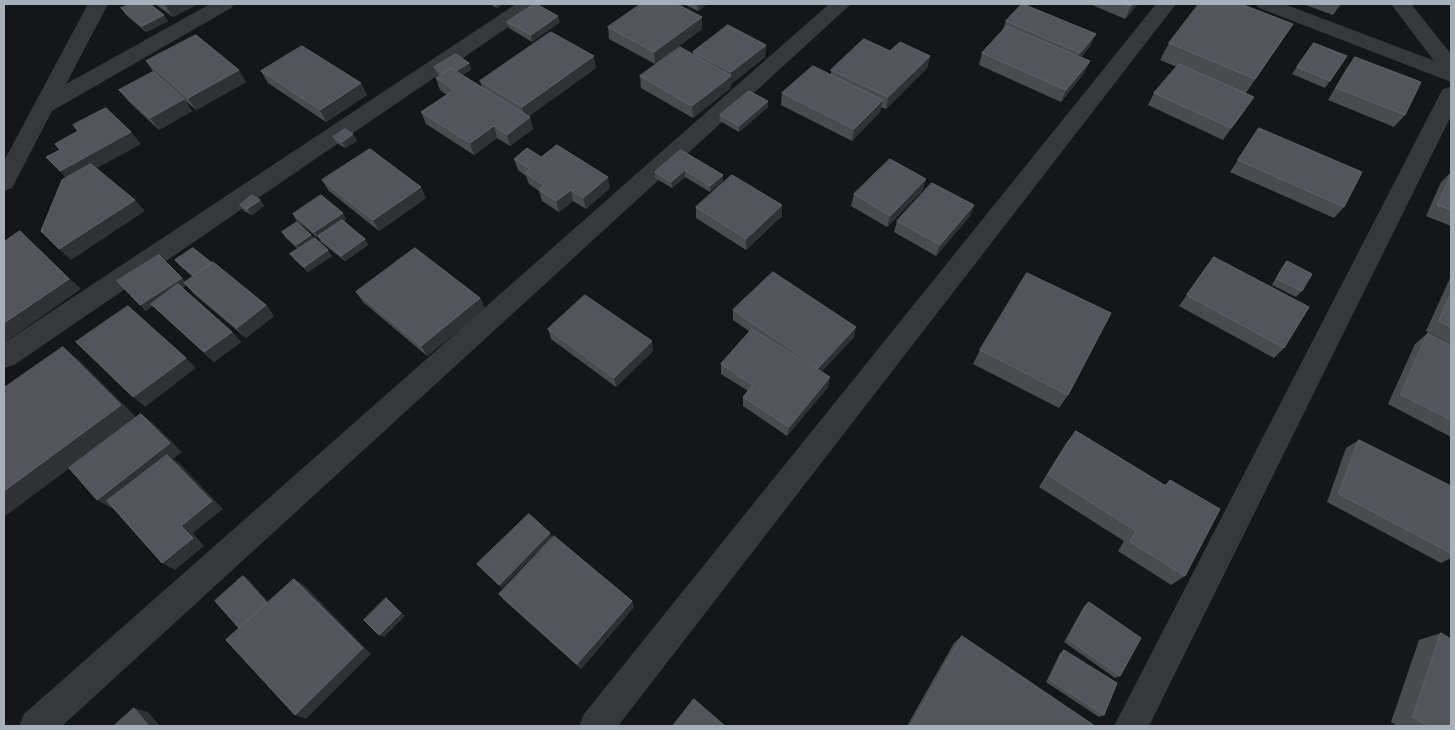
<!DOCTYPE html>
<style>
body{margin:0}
#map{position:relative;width:1455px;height:730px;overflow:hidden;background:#151617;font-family:"Golos Text",sans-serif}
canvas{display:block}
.frame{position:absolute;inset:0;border:5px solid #a7b0b8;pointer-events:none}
</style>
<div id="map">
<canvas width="1455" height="730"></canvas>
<div class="frame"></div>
</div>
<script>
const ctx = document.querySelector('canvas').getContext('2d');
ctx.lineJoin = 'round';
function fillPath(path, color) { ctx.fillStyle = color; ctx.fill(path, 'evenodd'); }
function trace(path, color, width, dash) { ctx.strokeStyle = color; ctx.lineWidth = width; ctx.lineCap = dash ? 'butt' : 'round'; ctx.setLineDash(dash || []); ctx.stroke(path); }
const minor = new Path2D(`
 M88,4H108L66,84L210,4H234L231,8L52,111L12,188L4,191V161Z
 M516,4H539L536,8L14,365L4,368V343Z
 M829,4H851L62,726H19L24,714Z
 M1156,4H1176L618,726H579L584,714Z
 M1256,4H1284L1451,67V82L1259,8Z
 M1451,87V116L1149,726H1114L1440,94L1443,89Z`);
const tertiary = new Path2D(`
 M1391,4H1411L1451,54V75L1443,73Z`);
const wall = new Path2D(`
 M155,4H198L173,17Z
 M490,4H503L497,8Z
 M683,4H707L698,11Z
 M1090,4H1138L1125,19Z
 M1303,4H1341L1333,15Z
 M121,8L168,21L146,32L126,15Z
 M1006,21L1090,46L1081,57L1090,61L1084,73L1061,102L979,65L982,53L1002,32Z
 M507,22H560L532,42L509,28Z
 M1293,24L1246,93V109L1223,140L1148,105L1154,93L1177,67L1160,60L1169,43Z
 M608,27L702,29L655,64L609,39Z
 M1314,43L1330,81L1325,88L1292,74Z
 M766,45L765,57L731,84V88L693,118L641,88L640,76L693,55V52Z
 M890,51L930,56L927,68L886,109L881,107L880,112L852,141L781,105L782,93L831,74V70Z
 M1355,57L1405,115L1394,127L1328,100L1346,69Z
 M146,61L246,82L196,110L162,80L184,99L192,111L159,130L129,102L119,90L154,73Z
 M469,63L471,70L462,75L482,87L480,81L596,68L529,116L533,129L510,146L497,138L474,155L426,124L421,112L447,95L440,90L436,78L440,76L437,74L434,67Z
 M261,71L367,95L326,122L268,83Z
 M768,101V107L739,132L720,121V115Z
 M1259,128L1344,207L1334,218L1230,172Z
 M353,134L357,141L345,148L337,143L333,137Z
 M681,150L723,175V181L710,192L685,177L672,188L655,178V172Z
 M541,157L610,188L586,209L573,201L559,212L542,201L539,191L529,184L526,176L518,170L514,159Z
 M1451,172V226L1426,216L1441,182Z
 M322,180L426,198L379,231L329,191Z
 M923,190L887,227L851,206L854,194Z
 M260,200L264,206L252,215L244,211L240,205Z
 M782,205V216L746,250L696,218V207Z
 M974,205L970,216L936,256L894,232L897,221Z
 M293,214L346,219L344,221L365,239L368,245L345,261L321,242L319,238H318L296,220Z
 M282,232L311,235L314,239L328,250L332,256L308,272L295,260L290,254L298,249L286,238Z
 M1214,257L1284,348L1274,358L1179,306Z
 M175,260L212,263L266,305L274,316L246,338L194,294L186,285L182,288L232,332L241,342L214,362L153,306L145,311L193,277L180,266Z
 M1287,261L1302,291L1296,297L1272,285L1282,267Z
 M1451,277V344L1426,331L1450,278Z
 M356,292L480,298L485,309L427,356L363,302Z
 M733,310L854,337L821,372L828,387L787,436L743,406V397L748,391L721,374V364L750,332L733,320Z
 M548,329L653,351L616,387L551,339Z
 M1428,333L1451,345V437L1388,404L1415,344Z
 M980,350L1068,395L1059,408L973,364Z
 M1076,431L1165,485L1170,480L1185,576L1171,585L1118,551L1124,541L1039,487L1066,443Z
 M1359,440L1451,486V558L1441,563L1327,502L1346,448Z
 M499,594L634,607L581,669L504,600Z
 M1089,602L1120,676L1115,678L1064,642L1084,606Z
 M1441,633L1451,726H1397L1391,722L1419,640Z
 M962,636L1095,726H907L954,643Z
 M1064,650L1104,715L1099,717L1046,682L1060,653Z`);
const shadedWall = new Path2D(`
 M167,4H198L173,17L165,5Z
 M496,4H503L497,8Z
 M698,4H707L698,11L697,5Z
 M1133,4H1138L1125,19L1131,6Z
 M164,15L168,21L146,32L142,26Z
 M558,16L560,22L532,42L531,35Z
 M702,17V29L655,64L654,52Z
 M1096,34L1090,46L1074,65L1080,53Z
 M766,45L765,57L731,84V72Z
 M594,56L596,68L525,119L522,107Z
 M930,56L927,68L886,109L888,97Z
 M1090,61L1084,73L1061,102L1066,90Z
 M469,63L471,70L449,83L447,77Z
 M239,70L246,82L196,110L188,98Z
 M731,76V88L693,118L692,106Z
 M361,83L367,95L326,122L320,110Z
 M1254,97L1246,109L1223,140L1231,128Z
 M184,99L192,111L159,130L150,118Z
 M883,100L880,112L852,141L854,129Z
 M768,101V107L739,132V126Z
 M530,117L533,129L510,146L507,135Z
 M494,126L497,138L474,155L470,143Z
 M131,132L141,144L70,183L60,171Z
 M353,134L357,141L345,148L342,142Z
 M685,170V177L672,188L671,182Z
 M723,175V181L710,192V186Z
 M608,177L610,188L586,209L583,198Z
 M926,179L923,190L887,227L890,216Z
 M421,187L426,198L379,231L373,220Z
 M571,190L573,201L559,212L556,201Z
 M135,200L145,211L71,260L59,249Z
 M260,200L264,206L252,215L247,209Z
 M782,205V216L746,250V239Z
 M974,205L970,216L936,256L940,245Z
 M343,213L346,219L319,237L318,236L319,238H318L314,232Z
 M20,231L81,289L4,343V323Z
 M311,235L315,241L300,251L296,245Z
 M365,239L368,245L345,261L341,256Z
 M328,250L332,256L308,272L304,267Z
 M182,278L187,284L145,311L140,305Z
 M480,298L485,309L427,356L421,346Z
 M266,305L274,316L246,338L237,328Z
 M856,327L854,337L816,378L818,368Z
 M232,332L241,342L214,362L204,352Z
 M652,341L653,351L616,387L614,378Z
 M63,347L80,361L137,418L4,517V491Z
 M186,358L196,368L145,407L133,397Z
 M830,377L828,387L787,436L789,427Z
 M141,414L153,423L182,452L173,459L179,463L223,509L193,533L204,546L175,570L162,563L181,526L172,460L111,508L97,500Z
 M550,533L552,537L502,588L499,585Z
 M243,576L248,579L273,607L246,632Z
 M294,579L304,585L371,654L306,719L295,715Z
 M386,598L405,616L384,637L379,635Z
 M632,601L634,607L581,669L577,664Z
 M134,708L148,712L160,726H149Z`);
const building = new Path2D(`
 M131,4H150L164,15L142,26L121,8Z
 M534,4H536L558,16L531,35L507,22Z
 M641,4H677L702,17L654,52L608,27Z
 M1022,4H1023L1096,34L1080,53L1006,21Z
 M1124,4H1133L1131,6Z
 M1199,4H1241L1293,24L1255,79L1169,43Z
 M728,25L766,45L731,72L693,52Z
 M1007,26L1090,61L1066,90L982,53Z
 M551,32L594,56L522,107L480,81Z
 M196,35L239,70L188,98L146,61Z
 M864,39L890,51L900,42L930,56L888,97L831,70Z
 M1314,43L1347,56L1330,81L1297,67Z
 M302,46L361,83L320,110L261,71Z
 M680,47L731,76L692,106L640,76Z
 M456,54L469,63L456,71L451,68L443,74L434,67Z
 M1355,57L1421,82L1405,115L1337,88Z
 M1179,64L1254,97L1231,128L1154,93Z
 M813,66L883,100L854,129L782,93Z
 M451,68L530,117L507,135L494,126L470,143L421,112L454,90L436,78Z
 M153,72L184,99L150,118L119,90Z
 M749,91L768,101L739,126L720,115Z
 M106,108L131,132L60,171L46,157L60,150L55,144L78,131L73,125Z
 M1259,128L1362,172L1344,207L1238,160Z
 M345,129L353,134L342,142L333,137Z
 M557,145L608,177L583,198L571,190L556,201L539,190L544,185L525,173L530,169L514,159L527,148L541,157Z
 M370,149L421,187L373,220L322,180Z
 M681,150L723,175L710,186L685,170L671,182L655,172Z
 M890,159L926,179L890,216L854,194Z
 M91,164L135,200L59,249L41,231L62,180Z
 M1451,174V210L1438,205Z
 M732,175L782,205L746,239L696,207Z
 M932,183L974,205L940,245L897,221Z
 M252,195L260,200L247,209L240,205Z
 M321,195L343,213L314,232L293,214Z
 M342,220L365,239L341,256L318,236Z
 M297,222L311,235L296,245L282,232Z
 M20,231L69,279L4,323V242Z
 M315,238L328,250L304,267L290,254Z
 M193,248L212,263L194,276L175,260Z
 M415,248L480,298L421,346L356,292Z
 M159,255L182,278L140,305L117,281Z
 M1214,257L1309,307L1284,348L1187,295Z
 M1287,261L1312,274L1302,291L1277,279Z
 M213,262L266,305L237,328L184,283Z
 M773,272L856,327L818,368L733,310Z
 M1027,273L1111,313L1068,395L980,350Z
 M178,284L232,332L204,352L151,304Z
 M1451,293V327L1439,321Z
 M585,295L652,341L614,378L548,329Z
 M128,306L186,358L133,397L76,342Z
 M752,329L830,377L789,427L743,397L753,385L721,364Z
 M1428,333L1451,345V420L1401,395Z
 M63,347L121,405L4,491V388Z
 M141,414L170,443L97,500L69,468Z
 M1076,431L1166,486L1170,480L1220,509L1185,576L1130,542L1136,531L1048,475Z
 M1359,440L1451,486V553L1339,494Z
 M167,455L212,501L181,526L193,538L162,563L107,501Z
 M529,514L550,533L499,585L477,564Z
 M554,536L632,601L577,664L499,594Z
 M243,576L267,603L239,628L215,601Z
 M294,579L363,648L295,715L226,640Z
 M386,598L401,613L379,635L364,620Z
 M1089,602L1141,638L1120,676L1068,639Z
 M1441,633L1451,639V726H1428L1413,717Z
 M962,636L1095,726H911Z
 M1064,650L1117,683L1104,715L1050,680Z
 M694,699L725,726H673Z
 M134,708L149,726H114Z`);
fillPath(minor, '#36393c');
fillPath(tertiary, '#36393c');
fillPath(wall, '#484c4f');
fillPath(shadedWall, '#2f3234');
fillPath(building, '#52565a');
trace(building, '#606469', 1);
</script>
